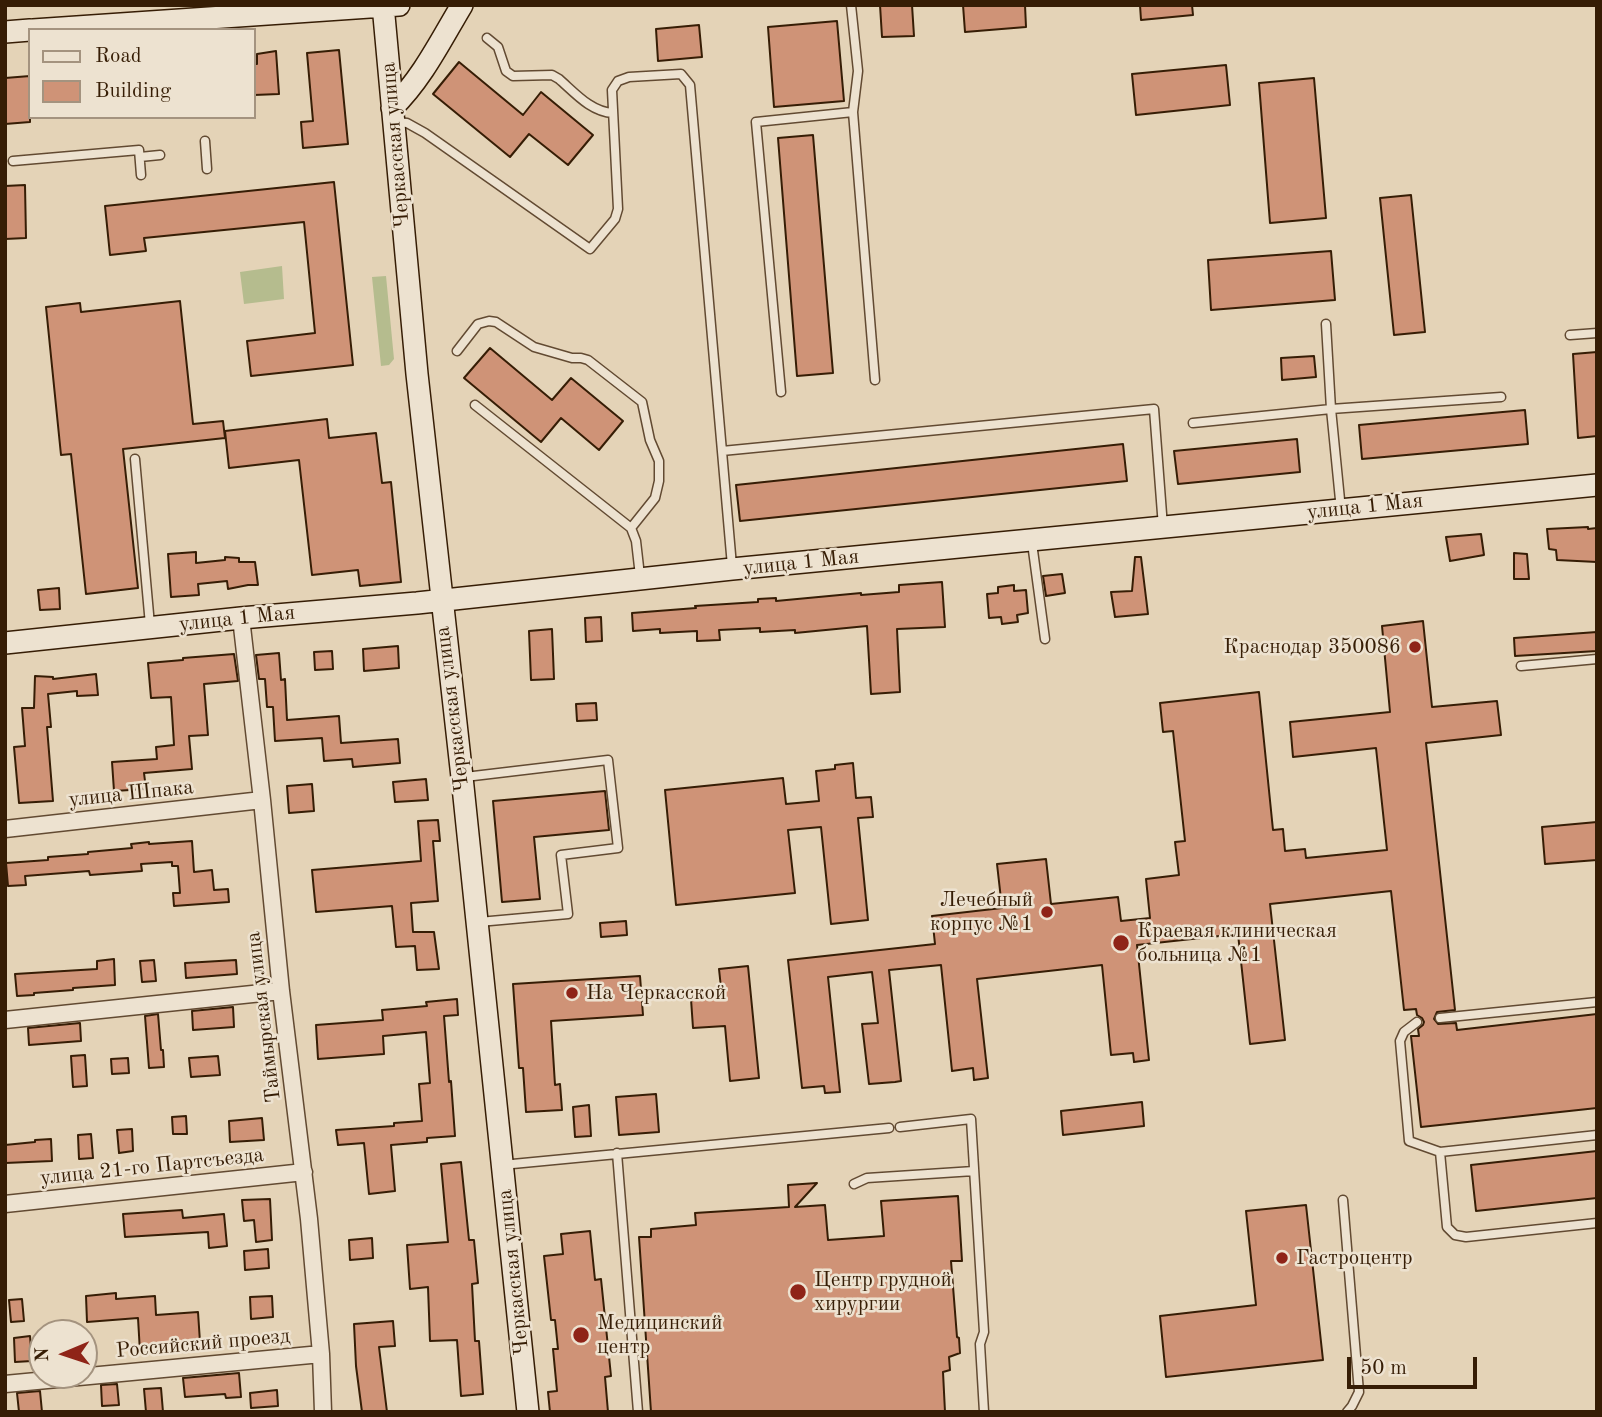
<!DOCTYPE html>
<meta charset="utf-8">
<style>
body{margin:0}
#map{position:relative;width:1602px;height:1417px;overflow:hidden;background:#e4d3b7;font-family:"Old Standard TT",serif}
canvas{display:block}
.frame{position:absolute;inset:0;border:7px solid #361d05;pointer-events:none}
.legend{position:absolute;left:28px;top:28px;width:228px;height:91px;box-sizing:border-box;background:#ede2d0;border:2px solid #a4937f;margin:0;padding:9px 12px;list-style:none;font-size:21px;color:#361d05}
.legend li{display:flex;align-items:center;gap:14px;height:35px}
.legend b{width:35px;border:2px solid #a4937f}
.north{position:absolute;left:28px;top:1319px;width:70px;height:70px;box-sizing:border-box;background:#ede2d0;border:2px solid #a4937f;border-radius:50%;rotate:268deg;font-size:19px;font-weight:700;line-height:28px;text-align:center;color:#361d05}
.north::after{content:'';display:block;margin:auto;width:24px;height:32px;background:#8f2418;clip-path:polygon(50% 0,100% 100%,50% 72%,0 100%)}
.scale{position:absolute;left:1347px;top:1357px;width:130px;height:32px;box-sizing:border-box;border:4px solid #361d05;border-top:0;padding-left:9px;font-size:21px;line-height:24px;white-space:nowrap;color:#361d05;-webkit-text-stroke:5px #ede2d0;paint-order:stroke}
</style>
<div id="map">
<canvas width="1602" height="1417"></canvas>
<div class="frame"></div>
<ul class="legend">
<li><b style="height:9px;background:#ede2d0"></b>Road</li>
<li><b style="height:19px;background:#cf9377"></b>Building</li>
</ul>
<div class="north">N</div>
<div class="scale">50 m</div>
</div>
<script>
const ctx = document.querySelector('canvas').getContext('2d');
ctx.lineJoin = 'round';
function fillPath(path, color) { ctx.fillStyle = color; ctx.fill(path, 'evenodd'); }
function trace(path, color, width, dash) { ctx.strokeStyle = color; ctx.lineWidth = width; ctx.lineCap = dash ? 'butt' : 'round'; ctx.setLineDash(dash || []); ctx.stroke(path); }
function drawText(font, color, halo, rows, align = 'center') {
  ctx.font = font + ' "Old Standard TT",serif'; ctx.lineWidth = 5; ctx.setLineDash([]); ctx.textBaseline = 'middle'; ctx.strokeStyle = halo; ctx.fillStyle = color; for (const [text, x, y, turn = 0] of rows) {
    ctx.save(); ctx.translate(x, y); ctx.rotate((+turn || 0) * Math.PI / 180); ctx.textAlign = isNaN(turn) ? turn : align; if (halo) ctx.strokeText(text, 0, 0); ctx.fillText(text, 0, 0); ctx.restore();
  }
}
const green = new Path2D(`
 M282,266L284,299L244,304L240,272Z
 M386,276L394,359L389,365L381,366L372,277Z`);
const building = new Path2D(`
 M880,5H912L914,36L882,37Z
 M963,5H1025L1026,27L965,32Z
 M1140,5H1192L1193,15L1141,20Z
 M837,21L844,101L774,107L768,27Z
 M699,25L702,57L658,61L656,29Z
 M339,50L348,144L303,148L301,122L313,121L307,53Z
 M276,51L279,94L254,95V64H257V54Z
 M459,62L523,115L541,92L593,135L568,165L529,134L510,157L433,94Z
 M1226,65L1230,105L1136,115L1132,74Z
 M30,76V122L5,124V78Z
 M1314,78L1326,218L1270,223L1259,83Z
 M813,135L833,373L797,376L778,138Z
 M334,182L353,365L251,376L247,341L315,333L304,222L144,238L146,251L110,255L105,206Z
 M25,185L26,238L5,239V186Z
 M1411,195L1425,332L1394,335L1380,198Z
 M1331,251L1335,300L1211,310L1208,260Z
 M180,301L193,424L223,421L225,438L123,449L138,588L86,594L71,454L61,455L46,307L80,303L81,312Z
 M490,348L552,400L571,378L623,421L599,450L561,418L541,442L464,378Z
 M1597,352V436L1578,438L1573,354Z
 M1314,356L1316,377L1282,380L1281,358Z
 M1525,410L1528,444L1362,459L1359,425Z
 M327,419L329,438L376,433L382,483L391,482L401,582L360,586L358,570L312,575L299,460L229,468L225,431Z
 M1297,439L1300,472L1178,484L1174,451Z
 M1123,444L1127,481L740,521L736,485Z
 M1588,527V529L1597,528V562L1557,560L1556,550L1549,549L1547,529Z
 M1481,534L1484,555L1450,561L1446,537Z
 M196,552V563L225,560V557L239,558V562H255L258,585H248L228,589L227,581L198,584L199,595L171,597L168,554Z
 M1514,553L1527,554L1529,579H1514Z
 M1135,557H1141L1148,614L1115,617L1111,592L1132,591Z
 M1062,574L1065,593L1046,596L1043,576Z
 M942,582L945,627L897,629L900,692L871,694L867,626L795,633V630L760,632V628L719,630L720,640L697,641V631L660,633V629L633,631L632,613L696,608L695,606L758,602V599L776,598V601L861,593V595L899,592V585Z
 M1014,585V591L1026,590L1028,613L1017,615L1018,622L1002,624L1001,617L989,618L987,594L998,593V587Z
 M59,588L60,609L40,610L38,590Z
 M601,617L602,641L586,642L585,618Z
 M1423,621L1432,707L1497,701L1501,735L1426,743L1455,1010L1437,1012L1434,1019L1438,1024L1456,1023L1457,1030L1597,1014V1108L1421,1127L1411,1036H1419L1418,1029L1423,1025L1424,1022L1422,1018L1417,1015L1416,1009L1404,1010L1391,891L1270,904L1285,1040L1250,1044L1238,934L1137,945L1149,1060L1134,1062L1133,1053L1111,1055L1102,965L977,979L988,1078L974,1080L973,1068L952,1071L941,965L889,970L901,1081L895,1082L869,1084L862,1024L878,1023L872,972L828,977L840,1092L825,1093L824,1086L802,1088L788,960L935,944L932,916L1002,908L997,864L1046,859L1051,904L1118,897L1121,921L1150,918L1146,879L1179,875L1175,842L1185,841L1173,731L1163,732L1160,703L1259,692L1273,830L1283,829L1285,851L1305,849L1306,858L1387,850L1376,748L1293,757L1290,722L1390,712L1382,626Z
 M552,629L554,679L531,680L529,631Z
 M1597,632V651L1515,656L1514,638Z
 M398,646L399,668L364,671L363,649Z
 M332,651L333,669L315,670L314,652Z
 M279,653L281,680L285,679L287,720L339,716L341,743L398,739L400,763L353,767L352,759L324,761L322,738L275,741L273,707H267L265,679H259L256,655Z
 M234,654L238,681L204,684L208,735L189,736L192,769L144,773L146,789L114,791L112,762L157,759L156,747L174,745L171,697L151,698L148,663L183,660V658Z
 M96,674L98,695L77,696V691L48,694L51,727H47L53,801L19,803L14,747L25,746L22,708H34L35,676L53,677V679Z
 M596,703L597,720L577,721L576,704Z
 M853,763L856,798L871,797L873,817L858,818L868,920L831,924L821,827L788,830L795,893L676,905L665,790L783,778L786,804L819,801L816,771L835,769V765Z
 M426,779L428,800L395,802L393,782Z
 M312,784L314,811L289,813L287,786Z
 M605,791L609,830L534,837L540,899L502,902L493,801Z
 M438,820L440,841H433L438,901L411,903L413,932H434L439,969L417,970L415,946L396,947L392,906L316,912L312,870L421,861L418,821Z
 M1597,822V860L1545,864L1542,827Z
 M192,841L194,872L212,870L214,890L228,889L229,902L174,906L173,893H180L178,866H172V862L141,864L142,871L90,875L89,871L25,876L26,885L8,886L6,863L48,860V857L88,854V852L132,848L131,844L149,842V844Z
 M626,921L627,935L601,937L600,923Z
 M114,959L115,985L73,988V990L34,993V995L17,996L15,974L97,969V961Z
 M154,960L156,981L142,982L140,961Z
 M236,960L237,974L186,978L185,963Z
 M748,966L759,1078L730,1081L725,1026L693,1028L691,999L722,997L719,969Z
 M640,976L643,1015L551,1021L555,1085L560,1084L562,1110L526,1112L523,1068H519L513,984Z
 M457,999L458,1015L444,1016L449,1082L451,1081L455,1136L427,1138V1142L391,1145L395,1191L369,1194L364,1143L338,1145L336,1130L394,1126V1123L422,1121L419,1084L430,1083L426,1032L383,1036L384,1054L318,1059L316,1025L383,1020L382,1010L427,1006L426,1002Z
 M233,1007L234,1027L193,1030L192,1011Z
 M158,1014L161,1050H163L164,1067L149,1068L145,1016Z
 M80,1023L81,1041L29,1045L28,1028Z
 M85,1055L87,1086L73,1087L71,1056Z
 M218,1056L220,1075L191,1077L189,1058Z
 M128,1058L129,1073L112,1074L111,1059Z
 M656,1094L659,1132L619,1135L616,1097Z
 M1142,1102L1144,1126L1063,1135L1061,1111Z
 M589,1105L591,1136L575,1137L573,1107Z
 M186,1116L187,1134H173L172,1117Z
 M262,1118L264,1140L230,1142L229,1121Z
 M132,1129L133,1151L119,1153L117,1130Z
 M91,1134L93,1158L79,1159L78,1135Z
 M51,1139L52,1161L5,1163V1145L35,1142V1140Z
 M1597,1151V1198L1476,1211L1471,1165Z
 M461,1162L469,1240H474L478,1283L472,1284L475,1341H479L483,1394L461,1396L457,1340L430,1341L428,1287L410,1289L407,1245L448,1242L441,1164Z
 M817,1183L795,1207L825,1205L828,1240L884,1236L881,1201L958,1196L962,1261H951L957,1337L959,1338L960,1353L949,1357L950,1370L943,1372L945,1412H651L639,1237H651V1229L696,1225L695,1213L789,1207L788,1185Z
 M270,1199L272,1240L256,1242L254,1220L244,1221L242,1200Z
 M1306,1205L1323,1360L1166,1377L1160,1316L1256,1305L1246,1211Z
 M182,1210L183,1218L224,1214L227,1246L209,1248L208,1232L125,1237L123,1214Z
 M590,1231L595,1280L601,1279L611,1376L605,1377L608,1412H550L548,1392L557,1391L553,1349H558L555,1320H551L544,1256L563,1254L561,1234Z
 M372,1238L373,1258L350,1260L349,1240Z
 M268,1249L269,1268L245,1270L244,1251Z
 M116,1293V1299L155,1296L156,1315L198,1312L200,1342L154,1345V1351L140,1352L138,1318L87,1322L86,1296Z
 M272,1296L273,1317L251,1319L250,1297Z
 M22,1299L24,1321L11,1322L9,1300Z
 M393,1321L395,1346L379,1347L387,1412H362L356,1366L354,1324Z
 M30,1336L32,1361L15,1362L14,1338Z
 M239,1373L241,1397L226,1398L225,1394L185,1397L183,1378Z
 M117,1384L119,1405L102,1406L101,1385Z
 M161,1388L163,1412H146L144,1389Z
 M277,1390L278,1406L251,1408L250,1393Z
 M40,1391L42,1412H19L17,1393Z`);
const lane = new Path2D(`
 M487,38L498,47L506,71L513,76L552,75L559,79C575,93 591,112 613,113
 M853,112L875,380
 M396,122L407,123L425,133L590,249L615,219L618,209L612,90L618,81L629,77L681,74L690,85L732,566
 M205,141L207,169
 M140,157L160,155
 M13,161L139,150L141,175
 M1326,324L1331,409L1501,397
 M1570,335L1597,333
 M457,351L478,324L489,321L496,322L534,347L572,358H581L588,360L642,402L650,440L659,461V481L655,498L631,528
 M781,392L756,122L853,112L858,71L851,5
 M475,405L631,528L636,541L640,576
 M1193,423L1331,409L1341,510
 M722,451L1154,409L1163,527
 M135,459L150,625
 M1032,543L1045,639
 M1521,666L1597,659
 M465,777L608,760L618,848L561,855L568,914L479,922
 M1440,1018L1597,1002
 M1417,1022L1404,1032L1400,1041L1409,1141L1440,1152L1597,1135
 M900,1127L971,1119L984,1332L980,1344L984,1412
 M1440,1152L1447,1227L1455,1235L1466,1237L1597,1223
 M617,1153L638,1412
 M502,1165L889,1128
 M854,1184L867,1178L974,1171
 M1343,1200L1359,1392L1352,1406L1347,1412`);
const street = new Path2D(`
 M241,618L262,800L281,991L309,1219L321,1354L323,1412
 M5,829L262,800
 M5,1020L281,991
 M5,1204L304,1172
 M5,1384L321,1354`);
const secondary = new Path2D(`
 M383,5L417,374L462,777L528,1412
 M33,30L399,5
 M5,32L30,30
 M392,108C422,79 441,40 462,5
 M5,643L241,618L417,603L732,569L1597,485`);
const markers = [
 [1415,647,7,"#8f2418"],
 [1047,912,7,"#8f2418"],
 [1121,943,9,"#8f2418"],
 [572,993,7,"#8f2418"],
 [1282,1258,7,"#8f2418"],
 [798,1292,9,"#8f2418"],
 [581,1335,9,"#8f2418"]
];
const streetNames = [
 ["Черкасская улица",396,145,-95],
 ["улица 1 Мая",1365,507,-6],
 ["улица 1 Мая",801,563,-6],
 ["улица 1 Мая",237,619,-6],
 ["Черкасская улица",453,709,-97],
 ["улица Шпака",131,794,-6],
 ["Таймырская улица",264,1017,-97],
 ["улица 21-го Партсъезда",152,1167,-6],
 ["Черкасская улица",514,1272,-96],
 ["Российский проезд",203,1344,-5]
];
const poiNames = [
 ["Краснодар 350086",1401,647,"right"],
 ["Лечебный",1033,900,"right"],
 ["корпус №1",1033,924,"right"],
 ["Краевая клиническая",1137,931],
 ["больница №1",1137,955],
 ["На Черкасской",586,993],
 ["Гастроцентр",1296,1258],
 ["Центр грудной",814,1280],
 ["хирургии",814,1304],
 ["Медицинский",597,1323],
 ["центр",597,1347]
];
fillPath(green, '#b5bc8e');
fillPath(building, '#cf9377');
trace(building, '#361d05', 2);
trace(lane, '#624a32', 11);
trace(street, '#624a32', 19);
trace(secondary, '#361d05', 24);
trace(lane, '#ede2d0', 8);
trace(street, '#ede2d0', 16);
trace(secondary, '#ede2d0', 21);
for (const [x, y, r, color] of markers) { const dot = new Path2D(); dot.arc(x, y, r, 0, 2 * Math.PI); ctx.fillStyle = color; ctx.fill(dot); trace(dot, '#ede2d0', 2.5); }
drawText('21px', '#361d05', '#ede2d0', streetNames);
drawText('21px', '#361d05', '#ede2d0', poiNames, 'left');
</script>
